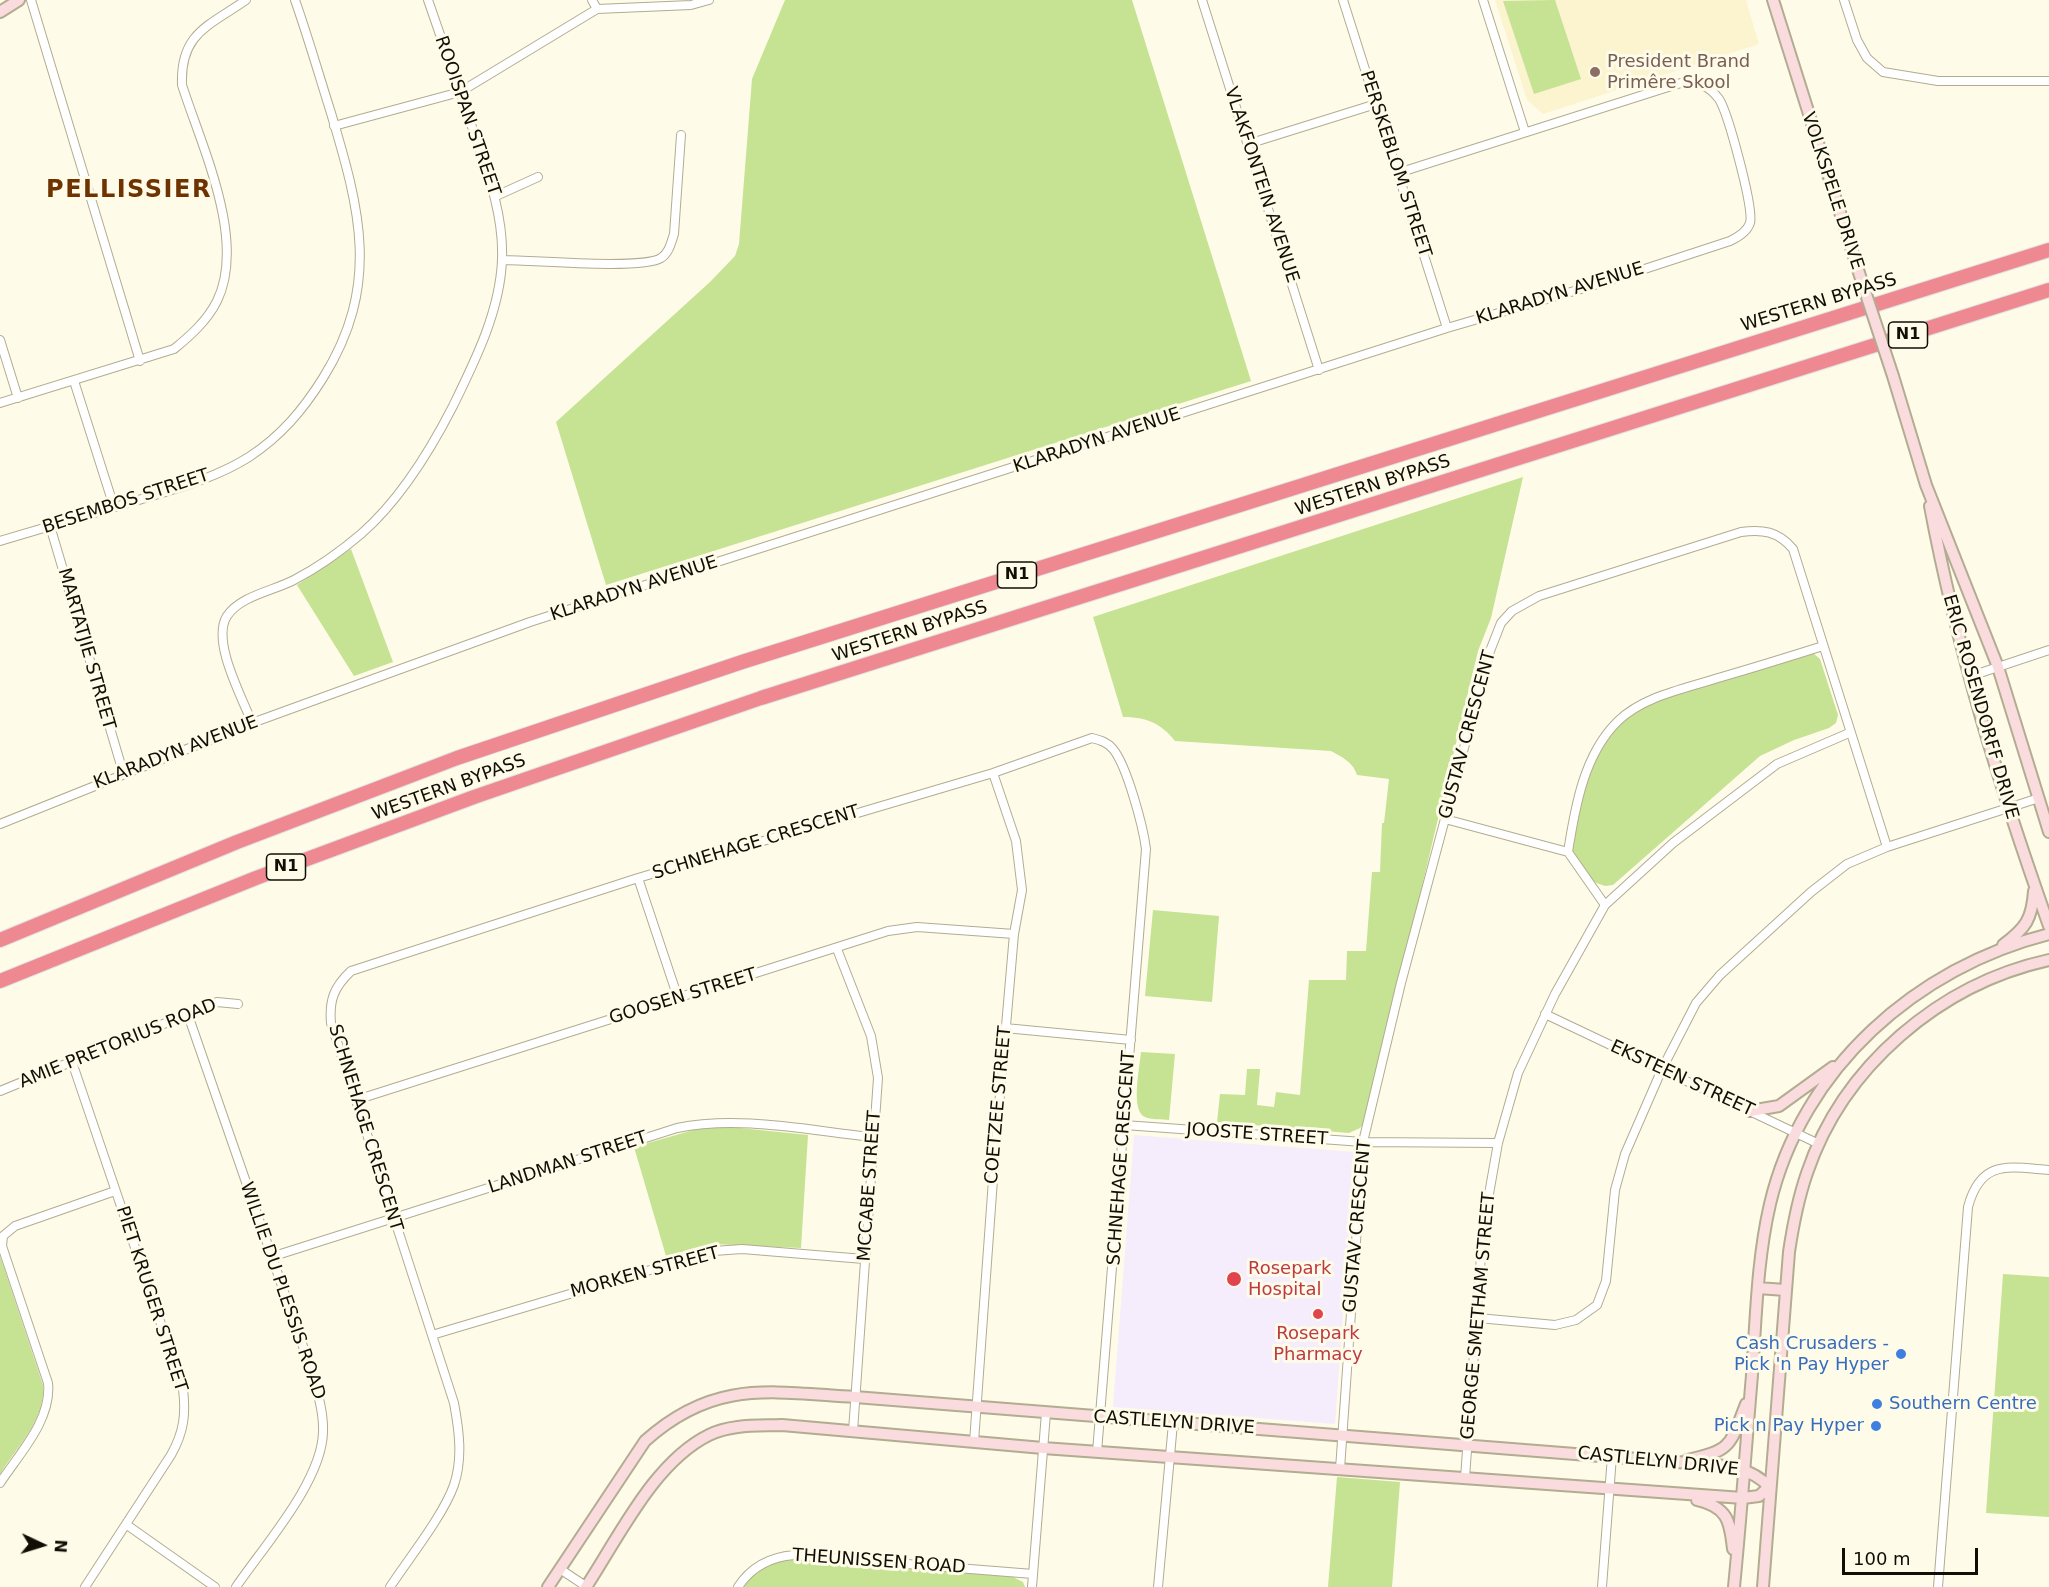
<!DOCTYPE html>
<meta charset="utf-8">
<style>
body{margin:0}
#map{position:relative;width:2049px;height:1587px;overflow:hidden;background:#fefbe9;font-family:"DejaVu Sans",sans-serif}
canvas{display:block}
.north{position:absolute;left:12px;top:1515px;width:60px;height:60px;-webkit-text-stroke:4px #fefbe9;paint-order:stroke;rotate:94deg;font-size:16px;font-weight:700;line-height:24px;text-align:center;color:#110e05}
.north::after{content:'';display:block;margin:auto;width:21px;height:27px;background:#110e05;clip-path:polygon(50% 0,100% 100%,50% 72%,0 100%)}
.scale{position:absolute;left:1842px;top:1548px;width:136px;height:27px;box-sizing:border-box;border:3px solid #110e05;border-top:0;padding-left:8px;font-size:18px;line-height:21px;white-space:nowrap;color:#110e05;-webkit-text-stroke:4px #fefbe9;paint-order:stroke}
</style>
<div id="map">
<canvas width="2049" height="1587"></canvas>
<div class="north">N</div>
<div class="scale">100 m</div>
</div>
<script>
const ctx = document.querySelector('canvas').getContext('2d');
ctx.lineJoin = 'round';
function fillPath(path, color) { ctx.fillStyle = color; ctx.fill(path, 'evenodd'); }
function trace(path, color, width, dash) { ctx.strokeStyle = color; ctx.lineWidth = width; ctx.lineCap = dash ? 'butt' : 'round'; ctx.setLineDash(dash || []); ctx.stroke(path); }
function drawText(font, color, halo, rows, align = 'center') {
  ctx.font = font + ' "DejaVu Sans",sans-serif'; ctx.lineWidth = 6; ctx.setLineDash([]); ctx.textBaseline = 'middle'; ctx.strokeStyle = halo; ctx.fillStyle = color; for (const [text, x, y, turn = 0] of rows) {
    ctx.save(); ctx.translate(x, y); ctx.rotate((+turn || 0) * Math.PI / 180); ctx.textAlign = isNaN(turn) ? turn : align; if (halo) ctx.strokeText(text, 0, 0); ctx.fillText(text, 0, 0); ctx.restore();
  }
}
const built = new Path2D(`
 M1495,0H1746L1759,44L1543,114L1527,100Z`);
const medical = new Path2D(`
 M1134,1135L1355,1152L1335,1424L1113,1407Z`);
const green = new Path2D(`
 M785,0H1132L1251,381L606,585L556,422L710,282L735,256L739,244L752,79Z
 M1555,0L1581,79L1534,94L1503,1Z
 M1523,477L1491,618L1478,651L1366,1121L1360,1128L1349,1133L1217,1122L1220,1094L1245,1095L1247,1069H1260L1257,1105L1274,1107L1276,1092L1300,1095L1309,980H1346L1347,951H1366L1372,872H1380L1382,823H1384L1389,779L1357,775C1353,762 1342,757 1331,751L1175,741C1161,723 1146,717 1123,717L1093,617Z
 M351,549L393,662L354,676L297,585Z
 M1803,653H1813L1820,659L1838,715L1836,723L1829,728L1794,740L1760,756L1613,885L1605,886L1591,881L1577,862L1572,849L1585,783L1595,755L1608,734L1625,717L1651,702Z
 M1153,910L1219,916L1212,1002L1145,996Z
 M1141,1052L1175,1054L1169,1120C1162,1119 1151,1120 1145,1117C1130,1111 1140,1066 1141,1052Z
 M704,1127H730L808,1135L801,1248L712,1244L666,1256L634,1147Z
 M0,1256L43,1385C46,1418 17,1447 0,1474Z
 M2003,1274L2049,1277V1517L1986,1513Z
 M1337,1477L1400,1482L1392,1587H1328Z
 M787,1557H812L1013,1577L1023,1582L1025,1587H741C753,1569 767,1563 787,1557Z`);
const street = new Path2D(`
 M31,0L140,361
 M592,0L597,9
 M1202,0L1319,370
 M1343,0L1447,328
 M1483,0L1525,132
 M1844,0L1857,40L1867,58L1883,72L1938,81H2049
 M334,126L460,92L597,9L691,5L709,0
 M1248,144L1376,104
 M496,196L538,177
 M502,260C529,260 643,270 661,258C669,253 671,243 674,234L681,135
 M0,340L18,398
 M74,381L114,507
 M0,403L174,349C190,336 207,321 217,301C247,240 201,145 182,85C180,33 209,26 246,0
 M50,526L123,772
 M0,541C45,528 90,514 135,501C174,489 214,479 249,457C281,436 303,410 323,378C381,285 360,210 331,113C319,75 308,37 295,0
 M1968,677L2049,650
 M252,723C242,697 211,641 227,616C240,596 273,591 294,580C317,568 341,551 361,534C400,500 430,451 453,406C475,361 500,311 502,260C504,213 486,168 471,124C457,83 442,41 428,0
 M1445,819L1568,852L1605,905
 M0,824L252,723L530,622L1447,328L1605,282L1730,241C1738,237 1747,232 1750,223C1754,208 1728,113 1719,99C1709,86 1700,82 1684,82L1398,173
 M1568,852C1575,807 1584,754 1618,721C1644,696 1684,689 1718,678C1753,668 1788,657 1823,646
 M638,878L678,998
 M837,949L871,1036L878,1078L853,1431
 M1545,1014L1819,1144
 M188,1015L306,1355C313,1380 324,1406 323,1432C322,1481 264,1546 236,1587
 M1005,1028L1131,1040
 M72,1062L183,1389C186,1414 184,1432 171,1455L85,1587
 M0,1091L217,1002L238,1004
 M356,1100L888,931L917,927L1014,934
 M1124,1125L1363,1142L1498,1143
 M271,1257L677,1128C741,1115 810,1131 873,1137
 M1478,1318L1555,1325L1576,1320L1597,1305L1606,1281L1615,1190L1625,1154L1662,1069L1696,1003L1720,975L1811,892L1847,864L1887,847L2039,798
 M432,1335L714,1251L742,1249L864,1259
 M974,1442L995,1152L1014,934L1022,890L1016,841L993,773
 M1340,1469L1363,1142L1401,983L1490,651L1501,623L1512,611L1539,596L1741,532C1762,529 1778,531 1793,549L1887,847
 M1465,1478L1483,1228L1498,1143L1518,1073L1555,994L1605,905L1673,843L1777,764L1849,733
 M0,1483C19,1454 52,1420 48,1383L8,1264L2,1246L3,1236L15,1226L115,1191
 M127,1525L215,1587
 M560,1569L587,1587
 M390,1587C409,1558 443,1516 454,1485C463,1458 459,1430 454,1403L331,1023C329,1000 334,987 351,971L638,878L993,773L1092,738C1100,740 1107,742 1113,749C1127,766 1143,826 1146,849L1097,1452
 M738,1587C751,1567 770,1557 794,1555L1033,1574
 M1032,1587L1046,1413
 M1158,1587L1173,1423
 M1602,1587L1612,1456
 M1938,1587L1968,1207C1981,1159 2008,1167 2049,1170`);
const secondary = new Path2D(`
 M1773,0L1861,279
 M0,12L19,0
 M1893,376L1926,485L1998,667L2049,832
 M1930,506C1957,650 2000,788 2049,926
 M2003,945C2026,928 2032,919 2034,891
 M1750,1111L1779,1106L1833,1067
 M1758,1288L1785,1290
 M1687,1460C1732,1451 1730,1445 1746,1404
 M1697,1500C1727,1507 1730,1520 1733,1549
 M548,1587L645,1441C714,1379 770,1392 855,1397L1676,1462C1708,1465 1748,1462 1769,1487
 M586,1587C619,1537 654,1462 709,1435C731,1424 758,1426 782,1425L1043,1448L1743,1498L1759,1496L1769,1487
 M1734,1587C1741,1516 1746,1446 1752,1375C1756,1318 1757,1260 1770,1204C1802,1068 1917,967 2049,934
 M1763,1587L1789,1252C1793,1225 1798,1199 1807,1173C1843,1066 1940,984 2049,960`);
const highway = new Path2D(`
 M0,940L237,842L457,758L742,662L2049,250
 M0,981L256,878L474,797L761,698L2049,290`);
const secondaryBridge = new Path2D(`
 M1861,279L1893,376`);
const markers = [
 [1595,72,6,"#8d6e63"],
 [1234,1279,8,"#e0444e"],
 [1318,1314,6,"#e0444e"],
 [1901,1354,6,"#3f7fe0"],
 [1877,1404,6,"#3f7fe0"],
 [1876,1426,6,"#3f7fe0"]
];
const shields = [
 [1908,335,39],
 [1017,575,39],
 [286,867,39]
];
const shieldNames = [
 ["N1",1908,335],
 ["N1",1017,575],
 ["N1",286,867]
];
const educationNames = [
 ["President Brand",1607,62],
 ["Primêre Skool",1607,83]
];
const streetNames = [
 ["ROOISPAN STREET",467,116,71],
 ["PERSKEBLOM STREET",1395,164,72],
 ["VLAKFONTEIN AVENUE",1261,185,72],
 ["VOLKSPELE DRIVE",1832,191,72],
 ["KLARADYN AVENUE",1560,294,-17],
 ["WESTERN BYPASS",1819,303,-17],
 ["KLARADYN AVENUE",1097,441,-18],
 ["WESTERN BYPASS",1373,486,-18],
 ["BESEMBOS STREET",126,502,-18],
 ["KLARADYN AVENUE",634,589,-18],
 ["WESTERN BYPASS",910,632,-18],
 ["MARTATJIE STREET",86,649,74],
 ["ERIC ROSENDORFF DRIVE",1980,707,74],
 ["GUSTAV CRESCENT",1468,735,-75],
 ["KLARADYN AVENUE",176,753,-21],
 ["WESTERN BYPASS",449,788,-20],
 ["SCHNEHAGE CRESCENT",756,843,-17],
 ["GOOSEN STREET",683,997,-17],
 ["AMIE PRETORIUS ROAD",118,1044,-22],
 ["EKSTEEN STREET",1682,1079,25],
 ["COETZEE STREET",999,1105,-85],
 ["SCHNEHAGE CRESCENT",365,1128,73],
 ["JOOSTE STREET",1257,1135,4],
 ["SCHNEHAGE CRESCENT",1122,1158,-86],
 ["LANDMAN STREET",568,1163,-18],
 ["MCCABE STREET",870,1186,-86],
 ["GUSTAV CRESCENT",1358,1226,-85],
 ["MORKEN STREET",645,1273,-15],
 ["WILLIE DU PLESSIS ROAD",282,1291,71],
 ["PIET KRUGER STREET",151,1299,72],
 ["GEORGE SMETHAM STREET",1479,1316,-85],
 ["CASTLELYN DRIVE",1174,1423,4],
 ["CASTLELYN DRIVE",1658,1462,6],
 ["THEUNISSEN ROAD",879,1562,4]
];
const healthNames = [
 ["Rosepark",1248,1269],
 ["Hospital",1248,1290],
 ["Rosepark",1318,1334,"center"],
 ["Pharmacy",1318,1355,"center"]
];
const shopNames = [
 ["Cash Crusaders -",1889,1344],
 ["Pick 'n Pay Hyper",1889,1365],
 ["Southern Centre",1889,1404,"left"],
 ["Pick n Pay Hyper",1864,1426]
];
const districtNames = [
 ["PELLISSIER",129,191]
];
fillPath(built, '#fbf4cf');
fillPath(medical, '#f5ecfc');
fillPath(green, '#c6e293');
trace(street, '#b2ac91', 10);
trace(secondary, '#b2ac91', 14);
trace(highway, '#e2e2e1', 16);
trace(street, '#fff', 8);
trace(secondary, '#fadcde', 10);
trace(highway, '#ef8991', 14);
trace(secondaryBridge, '#b2ac91', 14, []);
trace(secondaryBridge, '#fadcde', 10);
for (const [x, y, r, color] of markers) { const dot = new Path2D(); dot.arc(x, y, r, 0, 2 * Math.PI); ctx.fillStyle = color; ctx.fill(dot); trace(dot, '#fefbe9', 2); }
for (const [x, y, w] of shields) { const box = new Path2D(); box.roundRect(x - w / 2, y - 13, w, 26, 4.5); ctx.fillStyle = '#fefbe9'; ctx.fill(box); trace(box, '#110e05', 1.5); }
drawText('bold 16px', '#110e05', null, shieldNames);
drawText('18px', '#785e54', '#fefbe9', educationNames, 'left');
drawText('18px', '#110e05', '#fefbe9', streetNames);
drawText('18px', '#be3a42', '#fefbe9', healthNames, 'left');
drawText('18px', '#366cbe', '#fefbe9', shopNames, 'right');
ctx.letterSpacing = '1.5px';
drawText('bold 24px', '#6e3301', '#fefbe9', districtNames);
ctx.letterSpacing = '0px';
</script>
